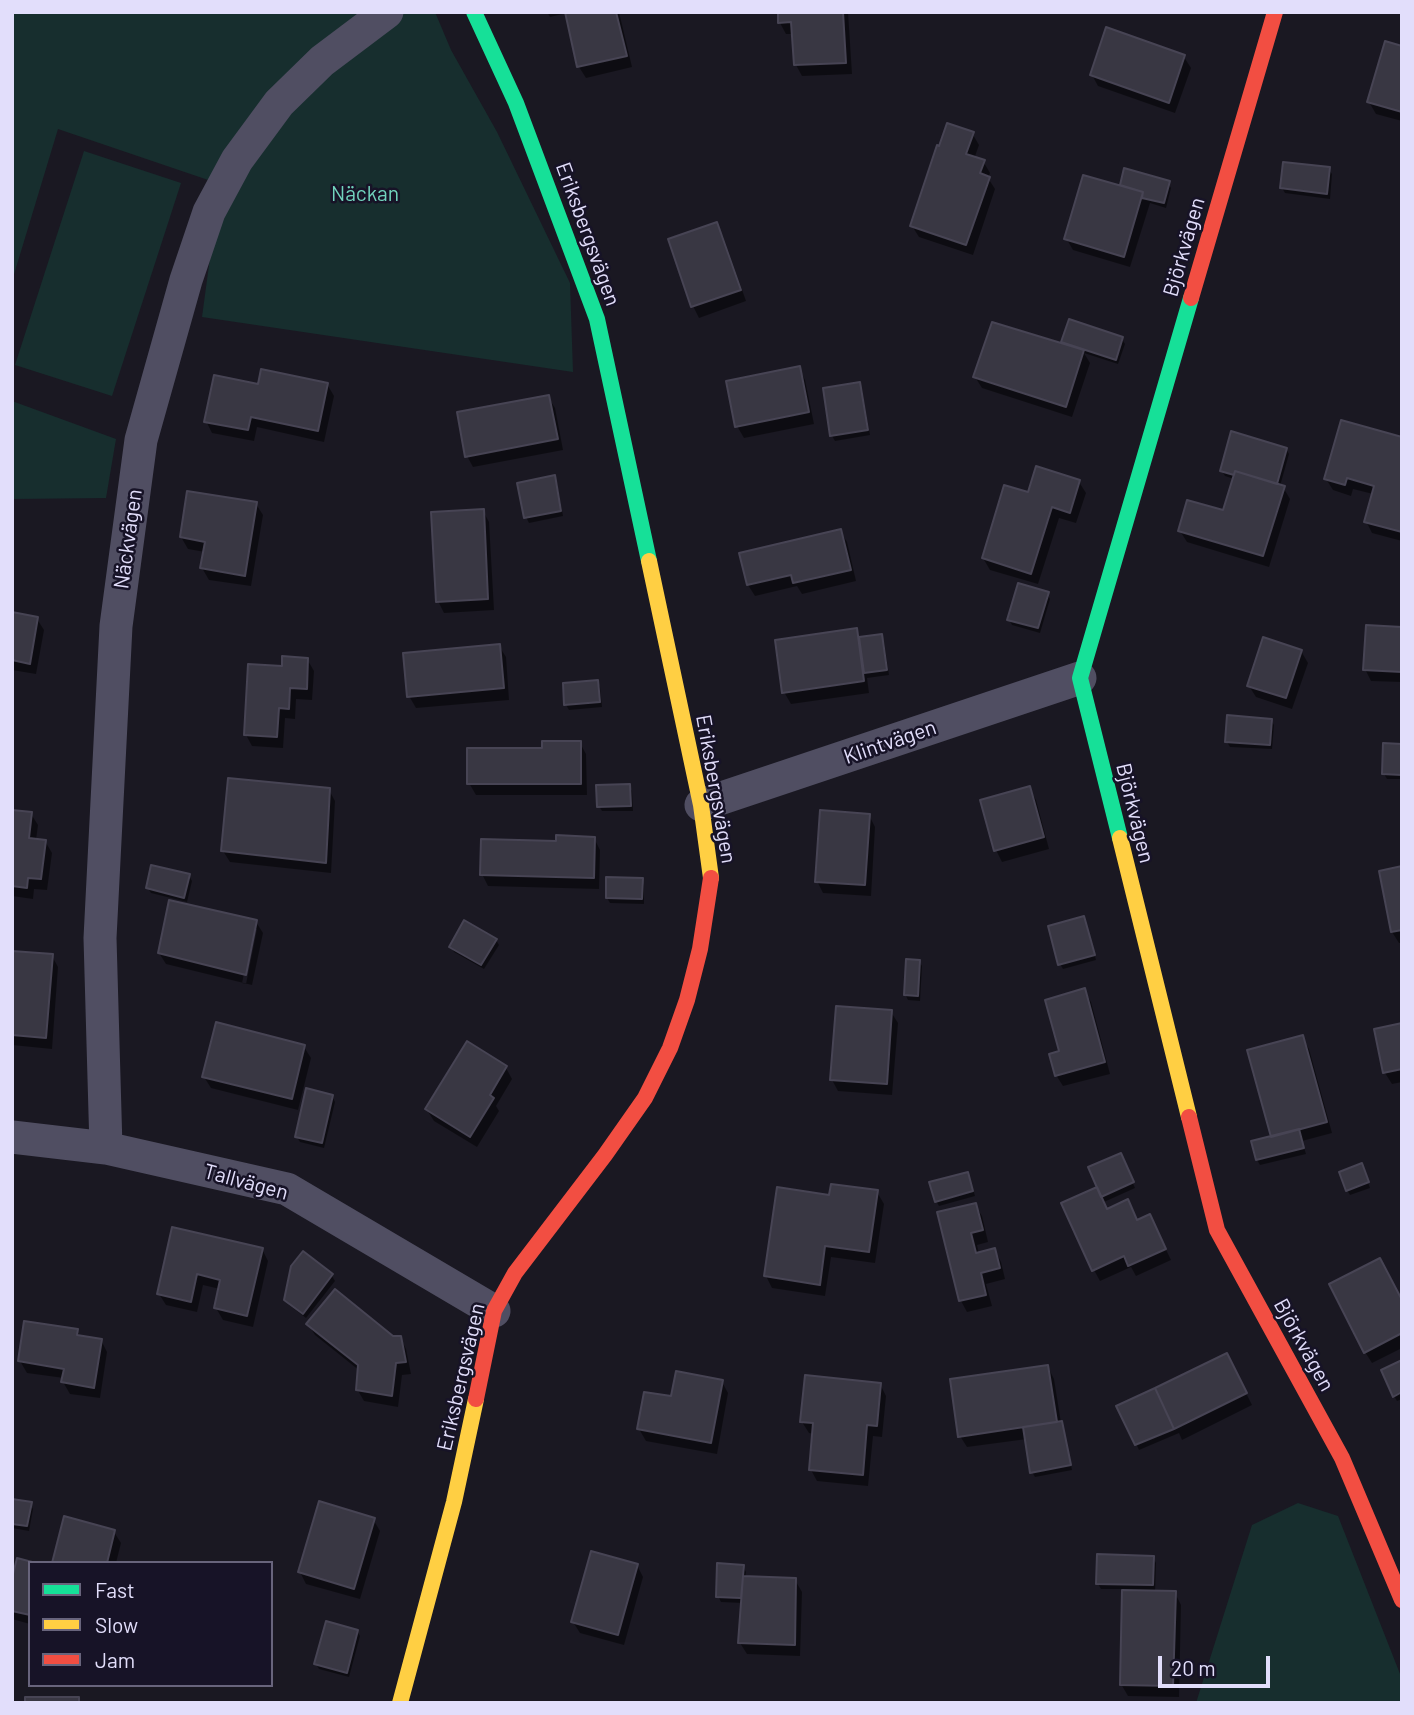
<!DOCTYPE html>
<meta charset="utf-8">
<style>
body{margin:0}
#map{position:relative;width:1414px;height:1715px;overflow:hidden;background:#1a1822;font-family:Barlow,sans-serif}
canvas{display:block}
.frame{position:absolute;inset:0;border:14px solid #e2defb;pointer-events:none}
.legend{position:absolute;left:28px;top:1561px;width:245px;height:126px;box-sizing:border-box;background:#171327;border:2px solid #68647c;margin:0;padding:9px 12px;list-style:none;font-size:21px;color:#e2defb}
.legend li{display:flex;align-items:center;gap:14px;height:35px}
.legend b{width:35px;border:2px solid #68647c}
.scale{position:absolute;left:1158px;top:1656px;width:112px;height:32px;box-sizing:border-box;border:4px solid #e2defb;border-top:0;padding-left:9px;font-size:21px;line-height:24px;white-space:nowrap;color:#e2defb;-webkit-text-stroke:5px #171327;paint-order:stroke}
</style>
<div id="map">
<canvas width="1414" height="1715"></canvas>
<div class="frame"></div>
<ul class="legend">
<li><b style="height:9px;background:#16e098"></b>Fast</li>
<li><b style="height:9px;background:#ffcf43"></b>Slow</li>
<li><b style="height:9px;background:#f24e42"></b>Jam</li>
</ul>
<div class="scale">20 m</div>
</div>
<script>
const ctx = document.querySelector('canvas').getContext('2d');
ctx.lineJoin = 'round';
function fillPath(path, color) { ctx.fillStyle = color; ctx.fill(path, 'evenodd'); }
function trace(path, color, width, dash) { ctx.strokeStyle = color; ctx.lineWidth = width; ctx.lineCap = dash ? 'butt' : 'round'; ctx.setLineDash(dash || []); ctx.stroke(path); }
function drawText(font, color, halo, rows, align = 'center') {
  ctx.font = font + ' Barlow,sans-serif'; ctx.lineWidth = 5; ctx.setLineDash([]); ctx.textBaseline = 'middle'; ctx.strokeStyle = halo; ctx.fillStyle = color; for (const [text, x, y, turn = 0] of rows) {
    ctx.save(); ctx.translate(x, y); ctx.rotate((+turn || 0) * Math.PI / 180); ctx.textAlign = isNaN(turn) ? turn : align; if (halo) ctx.strokeText(text, 0, 0); ctx.fillText(text, 0, 0); ctx.restore();
  }
}
const green = new Path2D(`
 M12,12H435L451,50L497,132L570,283L573,372L202,317L220,184L58,129L12,281Z
 M84,151L181,183L112,396L15,365Z
 M12,401L116,439L106,498L12,499Z
 M1298,1503L1338,1516L1402,1679V1703H1196L1252,1525Z`);
const shadow = new Path2D(`
 M547,12H619L632,67L586,78L579,67L567,13L550,17Z
 M779,12H848L852,74L802,76L796,65L793,34H786L780,23Z
 M1402,48V121L1376,114L1369,102Z
 M1184,57L1191,68L1175,113L1098,86L1092,75Z
 M972,133L979,145L974,159L983,161L990,173L988,178L995,189L973,255L919,237L912,226Z
 M1328,169L1332,174L1330,199L1285,193L1282,188Z
 M1125,170L1168,183L1171,188L1166,208L1150,203L1130,267L1073,250L1066,238L1121,187Z
 M716,224L723,236L746,301L699,318L693,306Z
 M1122,339L1125,344L1118,364L1084,353L1090,363L1072,417L982,388L975,377L1065,345L1063,342Z
 M799,368L805,380L814,424L744,438L737,426Z
 M327,384L334,396L324,442L257,427L254,441L212,433L206,421L259,386Z
 M859,384L862,389L870,435L835,441L832,436Z
 M548,397L555,408L563,450L473,467L467,456Z
 M1402,439V541L1372,533L1366,521L1373,494L1353,489L1351,496L1333,490L1326,479Z
 M1286,449L1289,454L1280,486L1283,487L1290,499L1269,567L1187,542L1180,531L1224,513L1234,479L1225,476L1222,471Z
 M554,477L557,483L563,516L529,523L526,517Z
 M1079,482L1086,493L1076,523L1059,518L1038,584L990,570L983,558Z
 M256,504L263,515L251,586L209,580L202,568L205,552L188,549L181,537Z
 M483,511L489,522L494,610L444,613L438,601Z
 M840,531L847,542L856,581L802,594L797,586L755,596L748,585Z
 M1047,593L1050,599L1040,633L1012,625L1009,619Z
 M12,614L37,619L44,630L36,674L12,670Z
 M1402,629V682L1371,681L1365,669Z
 M856,630L860,638L881,635L884,641L889,675L867,678L869,693L791,704L784,692Z
 M499,646L506,657L509,700L416,708L409,696Z
 M1301,651L1308,663L1292,709L1256,697L1249,686Z
 M307,659L314,671L312,700L296,699L295,719L285,718L283,748L252,746L246,735L284,668Z
 M597,682L600,687L602,707L569,710L566,705L564,685Z
 M1271,720L1274,725L1272,749L1230,747L1227,742Z
 M580,743L586,754L587,795H476L469,783L544,749Z
 M1402,745V779H1387L1384,774Z
 M629,786L632,791L633,811H602L599,806Z
 M1029,788L1036,800L1049,849L1002,862L996,850Z
 M329,790L335,801L331,873L230,862L223,851Z
 M12,811L31,814L38,825L36,840L45,841L52,853L47,890L34,889L33,899L12,896Z
 M869,815L875,827L871,896L823,893L817,881Z
 M594,838L600,850L599,889L488,886L482,874Z
 M1402,868V943H1399L1392,932L1381,872Z
 M189,876L192,881L187,902L151,893L148,888Z
 M608,878L641,880L644,885V904L610,903L607,898Z
 M1083,918L1086,923L1096,960L1063,969L1060,964Z
 M256,922L263,933L252,985L166,964L159,953ZM254,929H257L246,984L242,983Z
 M496,940L499,945L484,969L454,952L451,947Z
 M12,952L52,956L58,967L52,1049L12,1045Z
 M919,961L922,966L920,1001L908,1000L905,994Z
 M1084,990L1091,1002L1110,1074L1063,1086L1056,1075L1061,1052Z
 M891,1012L898,1023L892,1095L838,1091L832,1080Z
 M1402,1025V1082L1392,1084L1385,1073L1376,1030Z
 M1302,1037L1309,1049L1332,1133L1302,1141L1306,1154L1260,1165L1257,1160L1253,1143L1273,1138Z
 M304,1047L311,1058L298,1110L211,1088L204,1077Z
 M506,1068L512,1079L496,1106L499,1111L477,1147L434,1121L427,1110Z
 M332,1096L335,1102L324,1148L300,1142L297,1137Z
 M1123,1160L1135,1188L1104,1202L1107,1210L1155,1227L1171,1260L1136,1276L1131,1267L1100,1281L1094,1270L1099,1188Z
 M1364,1170L1370,1188L1350,1195L1347,1190Z
 M970,1179L975,1196L939,1206L936,1201Z
 M877,1192L884,1204L875,1263L831,1257L825,1296L772,1288L766,1276L831,1197Z
 M975,1205L982,1216L988,1242L977,1245L979,1254L995,1250L1001,1262L1005,1279L986,1284L992,1306L967,1312L961,1301L939,1214Z
 M174,1229L262,1249L268,1261L253,1327L223,1320L216,1308L220,1289L203,1285L197,1312L166,1305L159,1294Z
 M332,1276L335,1281L306,1318L289,1305L286,1299Z
 M1402,1302V1348L1372,1363L1365,1352Z
 M308,1324L392,1338L400,1337L406,1349L411,1374L402,1375L398,1407L364,1401L357,1389L360,1371L315,1335Z
 M77,1331L81,1337L101,1340L107,1352L100,1398L70,1394L63,1382L64,1378L27,1373L20,1361Z
 M1402,1362V1399L1397,1401L1394,1396Z
 M1048,1367L1054,1379L1061,1423L1064,1429L1072,1470L1035,1477L1032,1472L1027,1439L967,1447L960,1436Z
 M1233,1367L1252,1405L1182,1440L1179,1433L1139,1450L1119,1407Z
 M722,1382L728,1393L717,1454L646,1441L639,1429L672,1398Z
 M880,1384L886,1396L882,1437L873,1436L868,1486L817,1481L811,1470L814,1434L809,1433L802,1422Z
 M12,1500L30,1504L33,1509L29,1531L12,1528Z
 M373,1519L380,1531L360,1599L306,1584L300,1572Z
 M114,1532L121,1543L116,1563H54Z
 M1153,1557L1156,1563L1155,1593H1175L1181,1605L1179,1697L1128,1696L1121,1684L1123,1589H1101L1098,1584Z
 M30,1563V1624L12,1619V1585Z
 M637,1565L643,1577L624,1645L580,1633L573,1622Z
 M743,1566L746,1572L745,1578L795,1580L802,1592L800,1656L747,1654L740,1643L743,1603L721,1602L718,1596Z
 M357,1631L360,1636L349,1677L319,1669L316,1664Z`);
const building = new Path2D(`
 M565,12H616L627,56L577,67Z
 M778,12H843L846,63L794,65L791,22L778,23Z
 M1106,27L1185,55L1169,103L1090,75Z
 M1385,41L1402,46V112L1367,102Z
 M947,123L974,132L966,154L985,160L980,173L990,177L966,245L910,226L937,145L939,146Z
 M1283,162L1330,167L1327,194L1280,188Z
 M1124,168L1170,181L1164,203L1142,198L1143,192L1120,185Z
 M1083,175L1143,192L1124,257L1064,239Z
 M717,222L741,290L691,307L668,239Z
 M1069,319L1123,337L1116,360L1061,342Z
 M992,322L1084,350L1066,407L973,377Z
 M800,366L809,412L735,427L726,381Z
 M261,369L328,383L318,431L251,417L248,430L204,422L214,375L258,384Z
 M860,382L868,430L830,436L823,388Z
 M549,395L558,439L465,457L457,412Z
 M1341,420L1402,437V532L1364,522L1374,486L1347,478L1345,485L1324,479Z
 M1231,431L1287,448L1277,484L1235,471L1234,475L1220,471Z
 M1036,466L1080,480L1070,513L1052,507L1031,574L982,558L1004,485L1028,492Z
 M1235,471L1285,486L1263,556L1178,531L1187,500L1223,510Z
 M555,475L561,511L524,518L517,483Z
 M187,491L257,502L245,576L200,568L205,542L180,537Z
 M484,509L488,599L436,602L431,512Z
 M841,529L851,570L793,583L791,575L747,585L739,553Z
 M1018,583L1049,592L1038,628L1007,620Z
 M12,612L38,617L30,664L12,660Z
 M1366,625L1402,627V672L1363,670Z
 M857,628L864,681L782,693L775,640Z
 M882,634L887,670L864,673L859,637Z
 M1263,637L1302,650L1286,698L1247,686Z
 M500,644L504,688L407,697L403,653Z
 M282,656L308,658L307,689L290,688L289,709L279,708L277,737L244,735L248,664L282,666Z
 M598,680L600,702L564,705L563,683Z
 M1227,715L1272,719L1270,745L1225,742Z
 M542,741H581V784H467V748H542Z
 M1383,743L1402,744V775L1382,774Z
 M228,778L330,788L326,863L221,851Z
 M630,784L631,806L597,807L596,785Z
 M1030,786L1044,837L994,851L980,800Z
 M12,810L32,812L29,838L46,840L41,879L28,878L27,888L12,886Z
 M820,810L870,814L865,885L815,882Z
 M556,835L595,837L594,878L480,875L481,839L556,841Z
 M151,865L190,874L184,898L146,888Z
 M1402,866V930L1391,932L1379,871Z
 M606,877L643,878L642,899L606,898Z
 M169,900L257,920L246,975L158,953Z
 M1084,916L1095,955L1058,965L1048,926Z
 M464,920L497,939L481,965L449,947Z
 M12,951L53,954L46,1038L12,1035Z
 M906,959L920,960L918,996L904,995Z
 M1085,988L1105,1062L1055,1076L1049,1054L1059,1051L1045,1000Z
 M836,1006L892,1010L887,1084L830,1080Z
 M216,1022L305,1045L292,1099L202,1077Z
 M1402,1023V1069L1383,1073L1374,1029Z
 M1303,1035L1327,1122L1271,1137L1247,1050Z
 M467,1041L507,1066L490,1095L494,1098L470,1137L425,1109Z
 M306,1088L333,1095L322,1143L295,1137Z
 M1299,1129L1304,1148L1256,1160L1251,1141Z
 M1121,1153L1134,1182L1101,1197L1088,1167Z
 M1362,1163L1369,1182L1346,1191L1339,1172Z
 M968,1172L973,1191L935,1202L929,1182Z
 M831,1184L878,1190L869,1252L825,1246L820,1285L764,1276L777,1187L829,1195Z
 M1097,1187L1107,1209L1128,1199L1137,1220L1150,1214L1166,1249L1128,1266L1124,1256L1092,1271L1061,1203Z
 M976,1203L983,1230L971,1233L976,1253L995,1248L1000,1268L981,1273L986,1295L959,1301L937,1212Z
 M172,1227L263,1248L247,1316L214,1308L220,1280L197,1274L191,1302L157,1294Z
 M303,1251L333,1274L303,1314L284,1300L291,1266Z
 M1380,1258L1402,1300V1333L1364,1353L1329,1284Z
 M335,1289L393,1336H401L406,1362L396,1363L392,1396L356,1390L358,1365L306,1324Z
 M24,1321L78,1329L77,1335L102,1339L94,1388L61,1382L64,1369L18,1361Z
 M1227,1353L1247,1393L1174,1429L1155,1388Z
 M1402,1360V1392L1393,1397L1381,1370Z
 M1048,1365L1057,1422L958,1437L950,1379Z
 M676,1371L723,1380L711,1443L637,1429L644,1392L671,1396Z
 M805,1375L881,1383L877,1426L867,1425L863,1475L809,1470L813,1423L800,1422Z
 M1155,1388L1174,1429L1135,1445L1116,1406Z
 M1062,1421L1071,1465L1030,1473L1023,1427Z
 M12,1499L32,1502L27,1526L12,1524Z
 M319,1501L375,1518L354,1589L298,1572Z
 M64,1516L115,1530L107,1563H52Z
 M591,1551L638,1564L618,1635L571,1622Z
 M1097,1554L1154,1556L1153,1585L1096,1584Z
 M17,1558L36,1563H30V1615L12,1611V1578Z
 M717,1563L744,1565L741,1598L716,1597Z
 M743,1576L796,1578L795,1645L738,1643Z
 M1122,1590L1176,1591L1173,1686L1120,1685Z
 M326,1621L358,1630L347,1673L314,1664Z
 M25,1697H79V1703H25Z`);
const street = new Path2D(`
 M701,805L1080,678
 M12,1137L106,1148L287,1189L494,1311
 M106,1148L100,938L116,626L141,440L186,280L209,212L237,160L279,103L322,61L387,12`);
const fast = new Path2D(`
 M474,12L516,103L597,319L649,561
 M1120,838L1080,678L1191,298`);
const slow = new Path2D(`
 M649,561L701,805L711,878
 M1120,838L1189,1117
 M400,1703L454,1502L476,1399`);
const jam = new Path2D(`
 M1191,298L1275,12
 M1189,1117L1217,1230L1342,1458L1402,1600
 M476,1399L494,1311L515,1273L605,1155L645,1098L670,1048L687,1000L700,949L711,878`);
const parkNames = [
 ["Näckan",365,194]
];
const streetNames = [
 ["Eriksbergsvägen",588,234,70],
 ["Björkvägen",1184,247,-74],
 ["Näckvägen",128,539,-82],
 ["Klintvägen",890,742,-19],
 ["Eriksbergsvägen",716,789,80],
 ["Björkvägen",1135,813,76],
 ["Tallvägen",246,1182,15],
 ["Björkvägen",1304,1345,61],
 ["Eriksbergsvägen",461,1377,-77]
];
fillPath(green, '#172e2e');
fillPath(shadow, '#0007');
fillPath(building, '#393743');
trace(building, '#474454', 2);
trace(street, '#504e62', 33);
trace(fast, '#16e098', 16);
trace(slow, '#ffcf43', 16);
trace(jam, '#f24e42', 16);
drawText('21px', '#71d3bd', '#171327', parkNames);
drawText('21px', '#e2defb', '#171327', streetNames);
</script>
